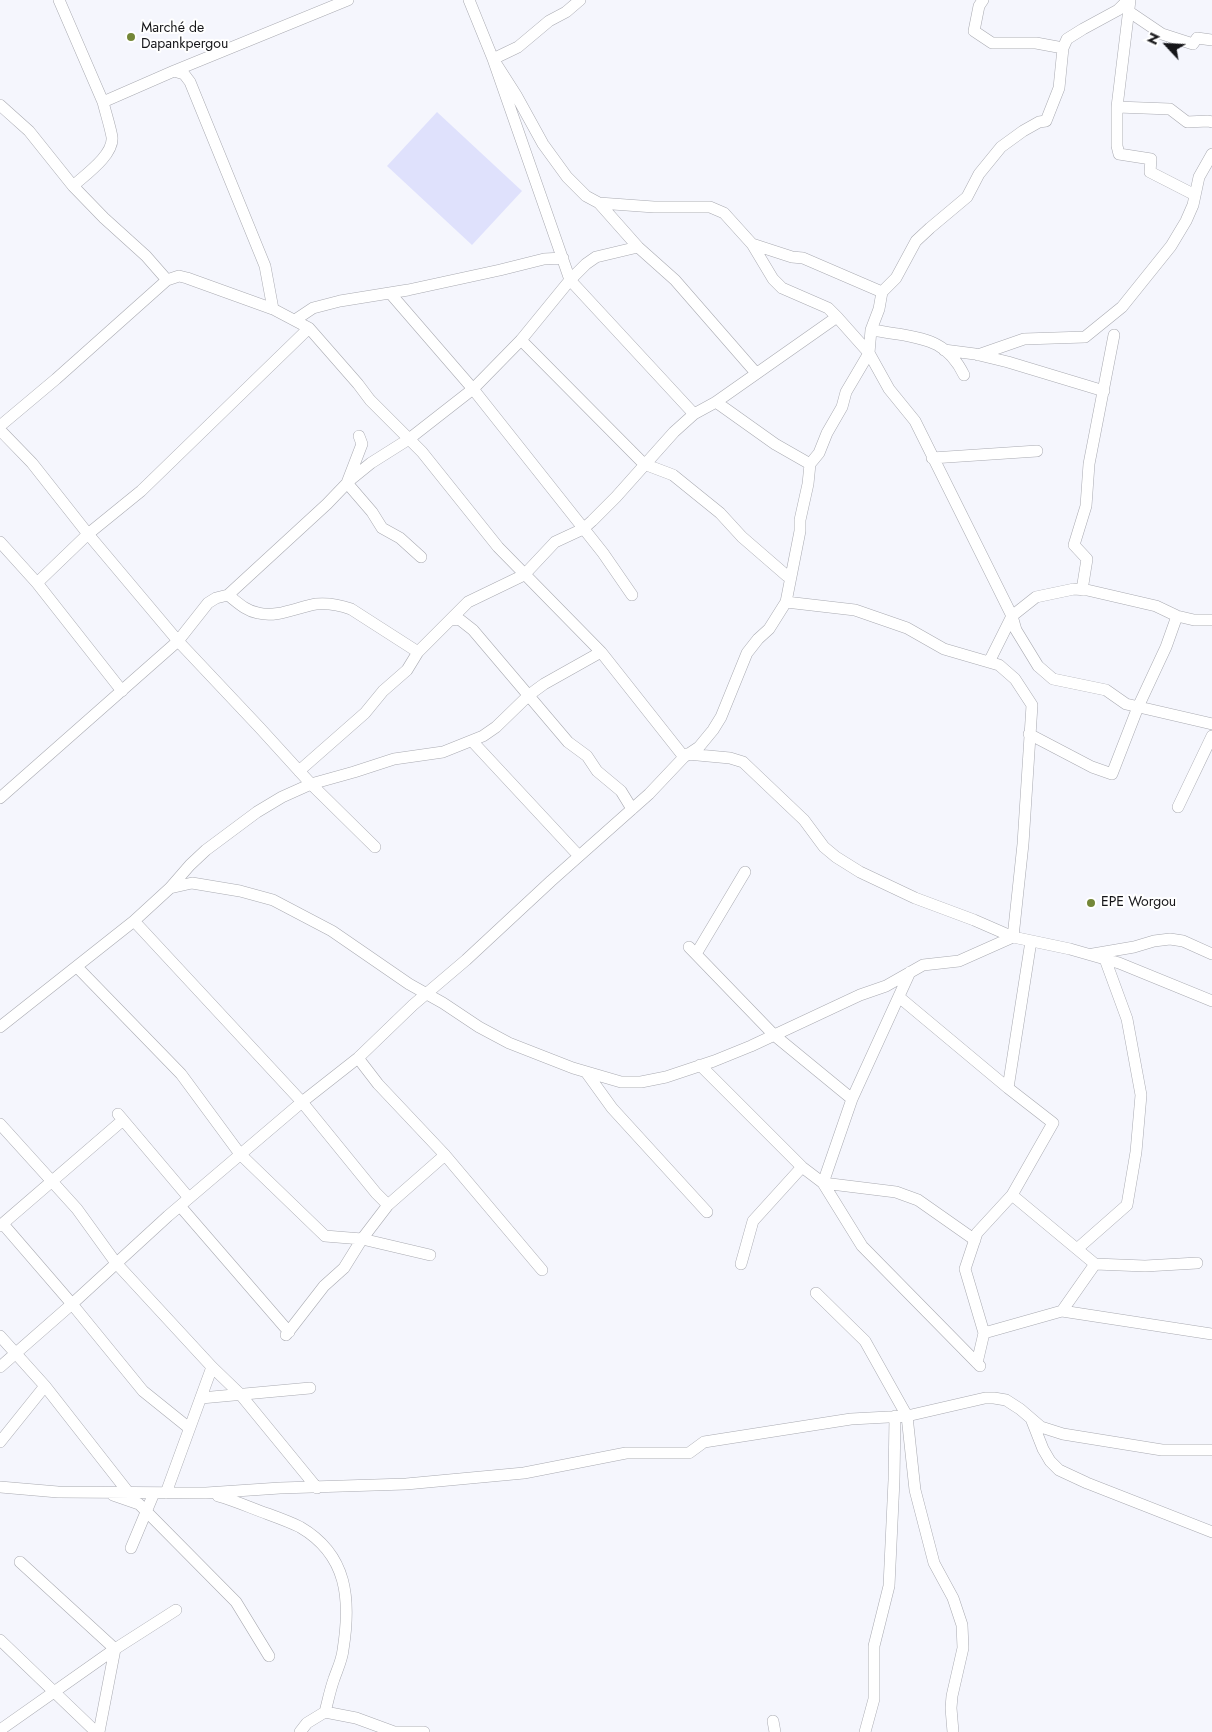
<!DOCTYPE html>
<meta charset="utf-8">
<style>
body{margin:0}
#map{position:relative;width:1212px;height:1732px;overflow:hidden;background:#f5f6fd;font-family:Jost,sans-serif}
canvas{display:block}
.north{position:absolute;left:1142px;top:20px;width:50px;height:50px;-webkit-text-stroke:4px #fff;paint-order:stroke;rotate:295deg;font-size:14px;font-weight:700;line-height:20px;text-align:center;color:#151518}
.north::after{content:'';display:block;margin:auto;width:18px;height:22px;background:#151518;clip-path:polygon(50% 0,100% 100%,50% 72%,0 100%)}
</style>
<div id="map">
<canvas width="1212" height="1732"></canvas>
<div class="north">N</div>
</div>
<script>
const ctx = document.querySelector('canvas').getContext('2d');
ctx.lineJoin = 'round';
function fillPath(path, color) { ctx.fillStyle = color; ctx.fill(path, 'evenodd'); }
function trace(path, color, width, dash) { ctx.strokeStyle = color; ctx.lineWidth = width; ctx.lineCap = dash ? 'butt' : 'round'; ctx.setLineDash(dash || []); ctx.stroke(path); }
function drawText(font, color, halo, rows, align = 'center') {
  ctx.font = font + ' Jost,sans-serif'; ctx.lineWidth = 4; ctx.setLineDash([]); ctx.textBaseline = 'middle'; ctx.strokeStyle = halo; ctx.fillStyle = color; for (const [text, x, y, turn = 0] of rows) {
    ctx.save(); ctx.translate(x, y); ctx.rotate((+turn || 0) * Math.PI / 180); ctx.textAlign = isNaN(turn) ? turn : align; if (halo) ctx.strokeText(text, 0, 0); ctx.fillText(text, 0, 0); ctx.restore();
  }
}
const green = new Path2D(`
 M437,112L522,191L472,245L387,166Z`);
const minor = new Path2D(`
 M59,0L103,102
 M469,0L493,59L570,280L694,414
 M580,0L566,12L549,21L518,47L493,59L516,95L543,144L567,177L586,196L599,203L654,207H710L724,213L752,244L773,279L782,288L828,308L837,317L869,353L889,389L915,421L1012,616L1016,630L1038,666L1053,679L1106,690L1126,704L1212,724
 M983,0L979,6L974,31L992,43H1036L1063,48
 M1130,0L1117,107V146L1119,154L1151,159L1150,172L1195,195
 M1128,11L1162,34L1193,44L1197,38L1212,40
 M174,71L348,0
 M0,105L29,131L73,186L104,218L146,256L167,280
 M1117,107L1170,109L1187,122L1208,121L1212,122
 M73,186C85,175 114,155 112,137C110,126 106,114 103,102L174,71L184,74L190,82L265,266L273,309
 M599,203L638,247L675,280L756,373
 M752,244L792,257L803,258L882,292
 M390,293L473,389L603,553L632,595
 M295,320L313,308L340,301L408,290L500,270L544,259L563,258
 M871,330C880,331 889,333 898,334C929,339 949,344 964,375
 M521,340L644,464L673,475L720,513L742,537L787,576L790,577
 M944,350L975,354L1008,362L1104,391
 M978,355L1024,339L1085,337L1122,307L1171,246L1186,221L1193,205L1199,177L1212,154
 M716,402L775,444L810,464
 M0,426L56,379L167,280L179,276L187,278L273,309L309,328L358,384L370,400L422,452L498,547L601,652L684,757
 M0,430L32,463L88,534L178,641L260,728L311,784L375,847
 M359,436L362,444L347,483L372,512L382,528L400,538L421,557
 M932,458L1037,451
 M0,542L37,583L122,691
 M37,583L88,534L141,491L309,328
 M1082,590L1087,559L1074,545L1086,506L1089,464L1114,335
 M228,595C237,602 246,611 258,613C277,618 298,607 316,604C328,603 340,605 351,609L418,652L468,602L524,575L555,542L583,529L592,521L616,497L674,432L694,414L716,402L837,317
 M786,602L855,610L907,628L944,649L999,665L1015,679L1032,705L1023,844L1013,937
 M451,620L459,619L473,630L568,742L587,756L597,771L621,791L632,809
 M989,662L1012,616L1036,597L1074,589L1087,590L1156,606L1177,616L1194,620H1212
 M1029,734L1092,767L1112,774L1138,707L1166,647L1177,616
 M472,741L579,856
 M687,754L730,758L743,762L804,820L824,847L836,857L860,872L915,898L974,920L1013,937L1070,949L1119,963L1212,1001
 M299,771L365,713L383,691L407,670L418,652
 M0,798L178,641L208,603L216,598L228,595L327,504L350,480L371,463L409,439L473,389L521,340L570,280L586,264L596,257L638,247
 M1178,807L1212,736
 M170,888L192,883L240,891L273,900L332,931L409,984L443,1003L479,1027L509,1043L573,1068L621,1082H641L666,1077L714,1061L751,1046L860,995L886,986L923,965L959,961L1013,937
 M134,921L302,1102L376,1193L388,1205L362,1239L344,1268L324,1286L286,1335
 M689,947L774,1035L852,1099
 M696,954L745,872
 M1093,954L1134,947L1154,941L1170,939L1183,941L1212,954
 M77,967L181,1074L240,1154L325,1236L362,1239L430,1255
 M910,972L852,1099L823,1183L896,1192L918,1200L975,1240
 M899,997L1008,1088L1053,1123L1012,1195L977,1233L965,1269L984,1333L977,1363
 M0,1027L134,921L170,888L190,865L206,850L257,812L282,797L311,784L354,772L394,759L443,752L483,736L496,727L529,695L544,684L601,652
 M358,1058L378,1084L445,1155L542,1270
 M700,1065L802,1167L823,1183L862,1246L980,1366
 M586,1072L612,1108L707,1212
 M1008,1088L1031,941
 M118,1114L189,1198
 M0,1124L77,1209L116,1263L212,1367L240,1394L317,1488
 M1012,1195L1095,1264L1145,1266L1197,1263
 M388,1205L445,1155
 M180,1206L289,1332
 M3,1224L72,1304L143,1391L189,1428
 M0,1226L123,1120
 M1077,1249L1127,1205L1136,1152L1141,1095L1127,1019L1105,959
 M741,1264L753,1221L802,1167
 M816,1293L865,1341L907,1416L915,1490L934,1563L953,1598L962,1625L963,1648L952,1696L951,1708L953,1732
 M1062,1311L1095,1264
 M984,1333L1062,1311L1212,1334
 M0,1336L45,1386L128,1492
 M0,1367L72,1304L168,1216L302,1102L358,1058L413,1005L466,960L551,881L649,794L684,757L699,747L713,730L721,717L747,653L758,639L769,629L786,602L800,531V520L808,484L810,464L819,453L827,433L842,407L846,392L869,353L871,330L879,309L882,292L896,278L916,241L930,228L967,197L979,174L1001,147L1023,131L1039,122L1046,121L1059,88L1063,48L1067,39L1083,29L1118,10L1128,0
 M201,1398L310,1388
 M1032,1421L1043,1449L1050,1461L1059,1470L1087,1483L1212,1532
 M0,1442L45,1386
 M0,1487L58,1492L206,1493L280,1488L406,1484L524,1473L626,1453H689L704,1442L851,1419L907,1416L985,1398H994L1006,1400L1020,1409L1041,1427L1063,1434L1162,1450H1212
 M166,1493L212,1367
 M113,1495L139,1504L236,1602L269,1656
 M218,1496C236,1501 251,1508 268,1514C279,1518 290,1522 300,1527C348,1555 351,1600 343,1650C342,1660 337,1670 334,1679C330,1690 328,1701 325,1712
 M131,1548L154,1493
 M20,1562L115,1649L99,1732
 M0,1640L96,1732
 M773,1721L775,1732
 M0,1730L115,1649L176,1610
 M300,1732L307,1723L325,1712L356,1718L394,1732H424
 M865,1732L874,1699V1646L889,1586L894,1480L895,1416`);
const markers = [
 [131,37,5,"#748738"],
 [1091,903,5,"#748738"]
];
const poiNames = [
 ["Marché de",141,29],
 ["Dapankpergou",141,45],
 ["EPE Worgou",1101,903]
];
fillPath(green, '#dfe1fc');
trace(minor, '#a9aab1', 12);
trace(minor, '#fff', 11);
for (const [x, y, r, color] of markers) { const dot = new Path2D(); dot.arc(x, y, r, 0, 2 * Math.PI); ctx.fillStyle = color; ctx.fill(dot); trace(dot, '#fff', 2); }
drawText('14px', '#151518', '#fff', poiNames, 'left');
</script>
